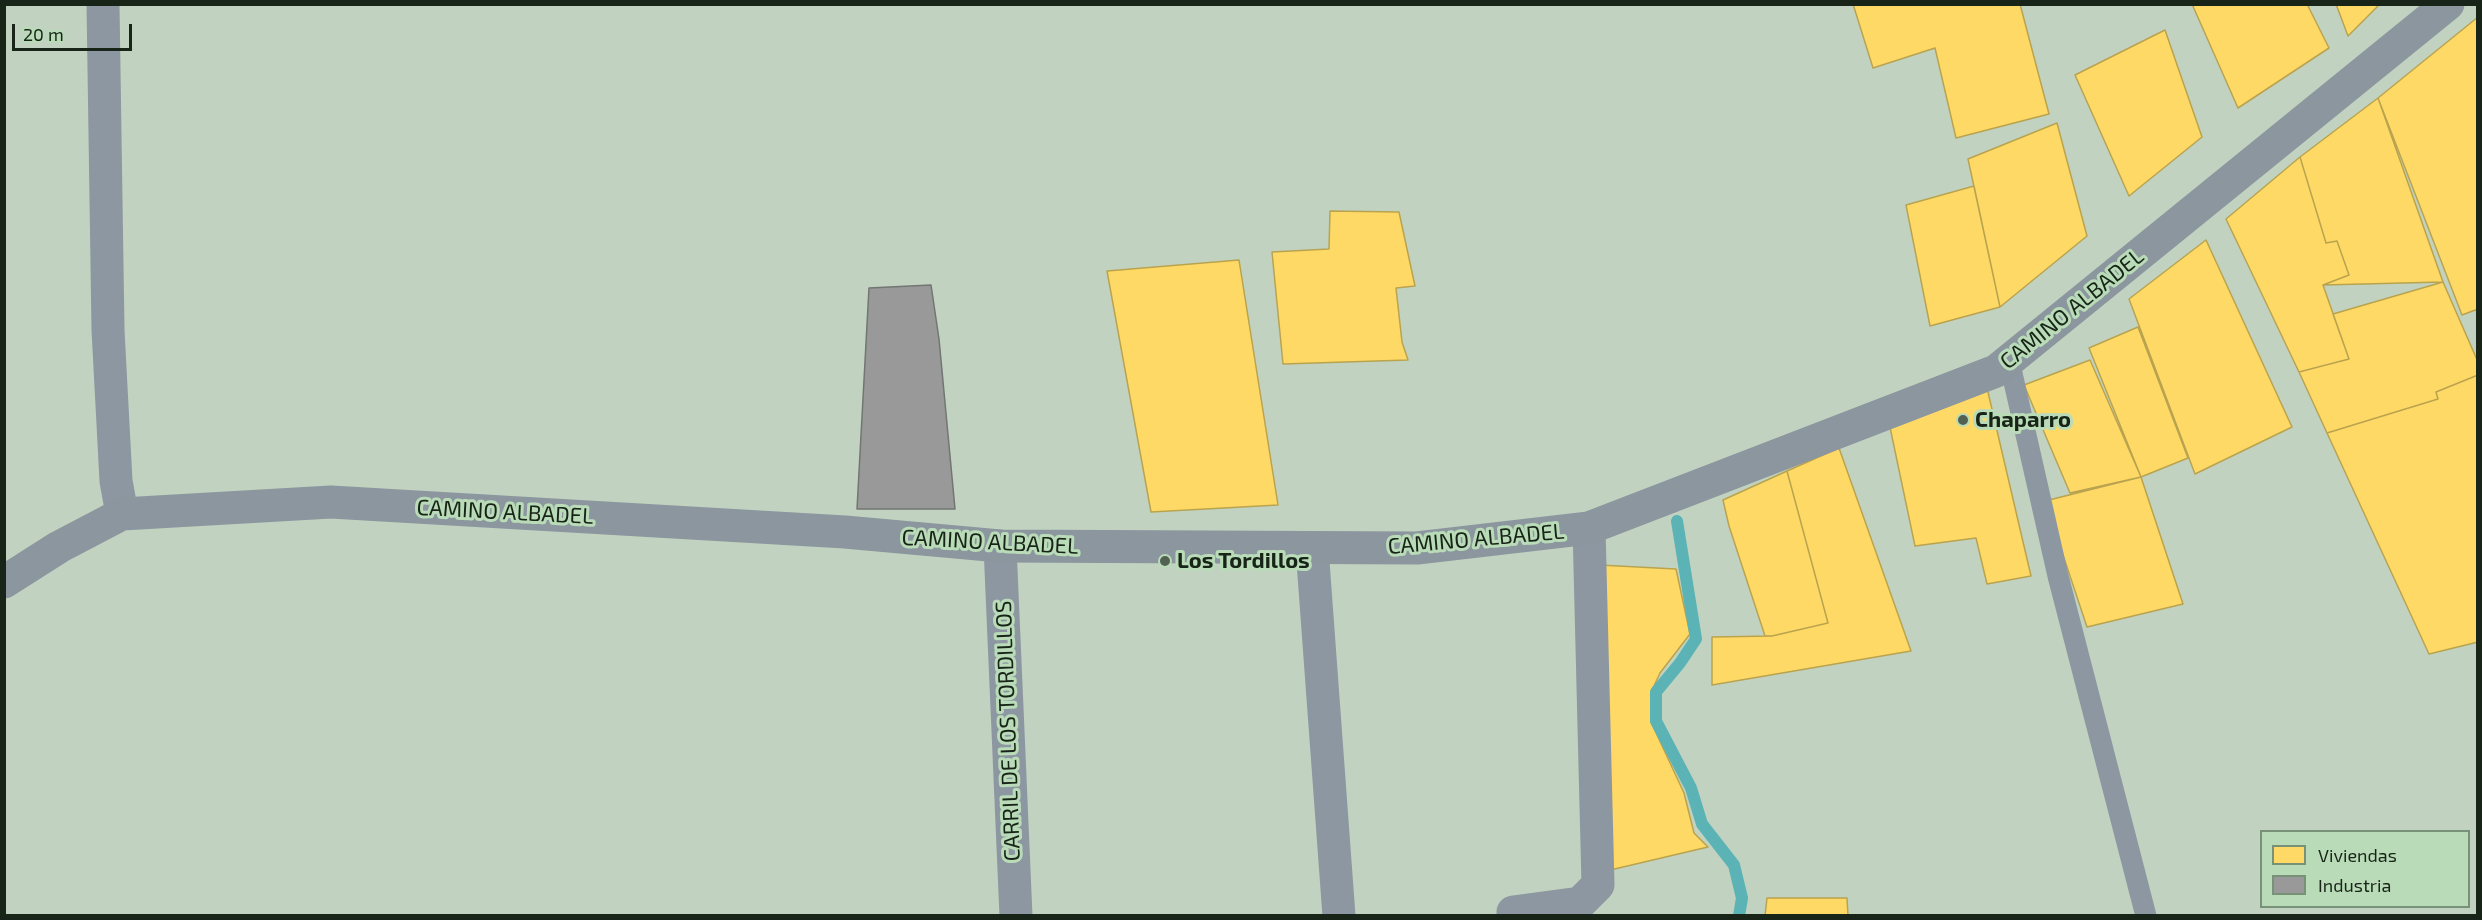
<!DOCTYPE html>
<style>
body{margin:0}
#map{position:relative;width:2482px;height:920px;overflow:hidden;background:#c1d3c0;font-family:"Exo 2",sans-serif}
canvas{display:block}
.frame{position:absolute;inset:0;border:6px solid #172417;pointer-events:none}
.legend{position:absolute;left:2260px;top:830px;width:210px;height:78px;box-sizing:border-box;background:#b9dbb8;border:2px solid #789278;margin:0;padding:8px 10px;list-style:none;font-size:18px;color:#172417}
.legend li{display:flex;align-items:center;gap:12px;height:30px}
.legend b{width:30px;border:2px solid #789278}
.scale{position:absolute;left:12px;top:24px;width:120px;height:27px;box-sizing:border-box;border:3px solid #172417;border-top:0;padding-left:8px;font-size:18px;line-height:21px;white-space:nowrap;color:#172417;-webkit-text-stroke:4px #b9dbb8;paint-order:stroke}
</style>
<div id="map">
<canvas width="2482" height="920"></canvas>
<div class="frame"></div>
<ul class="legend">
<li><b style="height:16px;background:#ffd966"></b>Viviendas</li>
<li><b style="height:16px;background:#999"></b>Industria</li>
</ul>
<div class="scale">20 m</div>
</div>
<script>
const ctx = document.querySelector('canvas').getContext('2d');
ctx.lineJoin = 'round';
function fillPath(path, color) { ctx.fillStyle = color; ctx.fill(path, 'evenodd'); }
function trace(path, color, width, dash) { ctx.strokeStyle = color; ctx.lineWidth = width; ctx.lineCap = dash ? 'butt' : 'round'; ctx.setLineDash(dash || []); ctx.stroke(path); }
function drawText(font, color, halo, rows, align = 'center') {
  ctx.font = font + ' "Exo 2",sans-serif'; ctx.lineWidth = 6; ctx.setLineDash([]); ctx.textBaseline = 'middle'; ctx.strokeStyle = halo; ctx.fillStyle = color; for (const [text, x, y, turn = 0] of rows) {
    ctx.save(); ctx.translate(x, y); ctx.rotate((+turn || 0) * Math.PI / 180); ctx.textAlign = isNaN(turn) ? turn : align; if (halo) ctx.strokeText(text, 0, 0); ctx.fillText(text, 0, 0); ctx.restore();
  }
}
const homes = new Path2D(`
 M1853,4H2020L2049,114L1956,138L1935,48L1873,68Z
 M2192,4H2307L2329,48L2238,108Z
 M2336,4H2380L2348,36Z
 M2478,17V309L2462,315L2378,98Z
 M2165,30L2202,137L2129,196L2075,75Z
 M2378,98L2443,282L2323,285L2349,275L2337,241L2326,243L2300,157Z
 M2057,123L2087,236L2000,307L1968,159Z
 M2300,157L2326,243L2337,241L2349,275L2323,285L2349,359L2299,372L2226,219Z
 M1974,186L2000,307L1930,326L1906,205Z
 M1330,211L1399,212L1415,286L1396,288L1402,342L1408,360L1283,364L1272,252L1329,249Z
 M2206,240L2292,427L2195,474L2129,299Z
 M1239,260L1278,505L1151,512L1107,271Z
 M2443,282L2478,362V375L2436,392L2438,399L2327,433L2299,372L2349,359L2333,314Z
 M2138,327L2188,458L2141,477L2089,348Z
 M2090,360L2141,477L2070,493L2024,385Z
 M1984,375L2031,576L1987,584L1976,538L1915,546L1887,413Z
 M2478,375V642L2429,654L2327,433L2438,399L2436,392Z
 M1839,448L1911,651L1712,685V637L1772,636L1828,623L1787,471Z
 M1787,471L1828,623L1772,636H1765L1729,526L1723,500Z
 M2141,477L2183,604L2087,627L2045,501Z
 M1599,565L1676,569L1690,634L1660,673L1653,688L1651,722L1684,793L1694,833L1708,847L1606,871Z
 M1767,898H1847L1848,916H1765Z`);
const industry = new Path2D(`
 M931,285L939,339L955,509H857L869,288Z`);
const stream = new Path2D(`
 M1677,521L1696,639L1680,663L1656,692V721L1691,788L1702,824L1734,865L1742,898L1739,916`);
const service = new Path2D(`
 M2009,360L2058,576L2146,916`);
const minor = new Path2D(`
 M103,4L108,330L116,481L122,514
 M1000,546L1016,916
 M1312,548L1339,916
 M1513,912L1580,903L1598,885L1589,528`);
const secondary = new Path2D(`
 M4,582L59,547L122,514L331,502L845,532L1000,546L1417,548L1589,528L1996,371L2448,4`);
const markers = [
 [1963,420,6,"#526152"],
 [1165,561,6,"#526152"]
];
const streetNames = [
 ["CAMINO ALBADEL",2072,309,-39],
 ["CAMINO ALBADEL",505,512,3],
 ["CAMINO ALBADEL",1476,539,-5],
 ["CAMINO ALBADEL",990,542,3],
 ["CARRIL DE LOS TORDILLOS",1008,731,-92]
];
const poiNames = [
 ["Chaparro",1975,420],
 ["Los Tordillos",1177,561]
];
fillPath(homes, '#ffd966');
trace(homes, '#b9a34e', 1.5);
fillPath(industry, '#999');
trace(industry, '#727672', 1.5);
trace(stream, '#5bb3b5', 12);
trace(service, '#8d97a1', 21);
trace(minor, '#8d97a1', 33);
trace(secondary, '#8b969e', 33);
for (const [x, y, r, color] of markers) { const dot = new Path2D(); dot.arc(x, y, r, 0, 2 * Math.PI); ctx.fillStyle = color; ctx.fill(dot); trace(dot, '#b9dbb8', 2); }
drawText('22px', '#172417', '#b9dbb8', streetNames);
drawText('bold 22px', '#172417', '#b9dbb8', poiNames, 'left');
</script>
